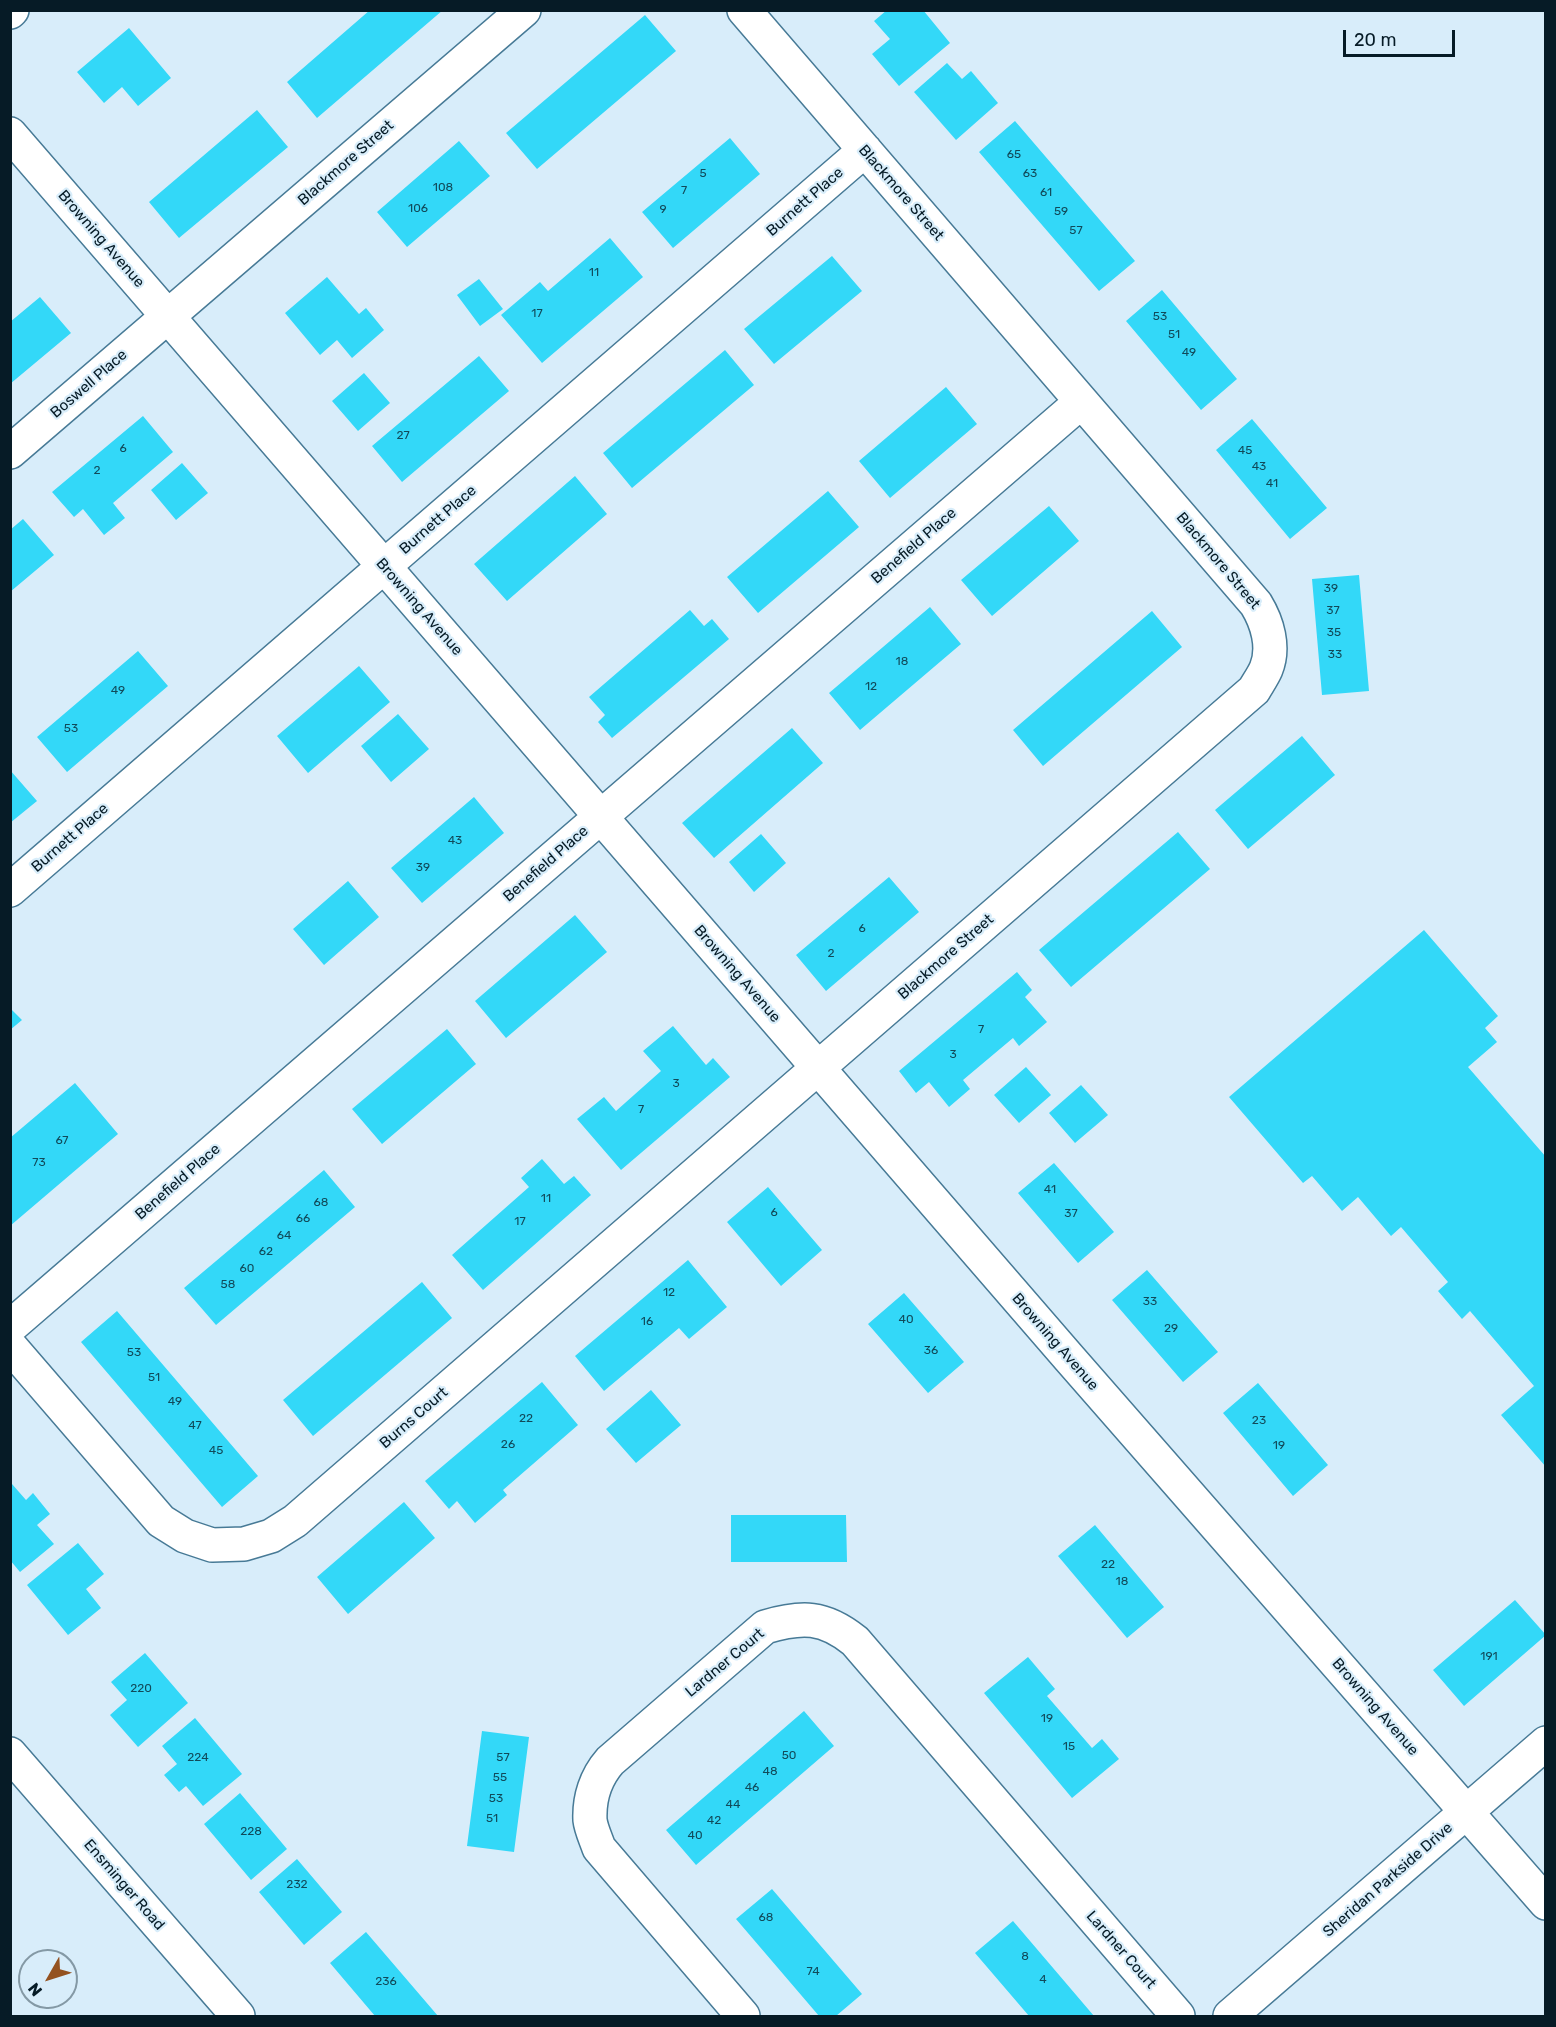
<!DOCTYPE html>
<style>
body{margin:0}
#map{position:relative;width:1556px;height:2027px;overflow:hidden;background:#d8edfa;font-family:Rubik,sans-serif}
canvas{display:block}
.frame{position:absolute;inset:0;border:12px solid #061b26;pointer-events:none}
.north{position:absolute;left:18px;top:1949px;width:60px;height:60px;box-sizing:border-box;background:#d8edfa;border:2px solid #8499a5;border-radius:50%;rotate:231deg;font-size:16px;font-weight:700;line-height:24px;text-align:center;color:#061b26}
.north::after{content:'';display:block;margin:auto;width:21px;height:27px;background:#945220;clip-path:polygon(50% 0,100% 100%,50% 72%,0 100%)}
.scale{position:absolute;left:1343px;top:30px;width:112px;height:27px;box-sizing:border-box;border:3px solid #061b26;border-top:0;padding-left:8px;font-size:18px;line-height:21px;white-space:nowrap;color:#061b26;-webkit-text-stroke:4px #d8edfa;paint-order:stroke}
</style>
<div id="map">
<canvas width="1556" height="2027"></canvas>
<div class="frame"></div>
<div class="north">N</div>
<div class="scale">20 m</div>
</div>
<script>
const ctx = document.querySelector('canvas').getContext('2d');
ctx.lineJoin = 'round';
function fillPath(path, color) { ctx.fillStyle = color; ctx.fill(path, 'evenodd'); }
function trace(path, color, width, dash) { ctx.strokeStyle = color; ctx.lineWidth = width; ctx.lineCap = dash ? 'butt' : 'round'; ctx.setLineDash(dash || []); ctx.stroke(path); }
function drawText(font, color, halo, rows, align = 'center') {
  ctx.font = font + ' Rubik,sans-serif'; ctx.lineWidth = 4.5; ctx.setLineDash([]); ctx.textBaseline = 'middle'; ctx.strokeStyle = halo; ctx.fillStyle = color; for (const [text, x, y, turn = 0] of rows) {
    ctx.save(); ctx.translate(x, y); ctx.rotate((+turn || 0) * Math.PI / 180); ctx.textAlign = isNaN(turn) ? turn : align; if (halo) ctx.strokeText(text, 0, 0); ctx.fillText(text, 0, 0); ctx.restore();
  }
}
const building = new Path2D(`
 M370,10H443L317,118L287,82Z
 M887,10H923L950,43L899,86L872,54L890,39L874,21Z
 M645,15L676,51L537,169L506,133Z
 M129,28L171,78L138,106L122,87L104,103L77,72Z
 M947,63L962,79L971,71L998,103L956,140L914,92Z
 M257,110L288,147L179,238L149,202Z
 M1015,121L1135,261L1099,291L979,152Z
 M730,138L760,174L673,248L642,212Z
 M459,141L490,176L407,247L377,212Z
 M610,238L643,277L542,363L501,315L540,282L548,291Z
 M832,256L862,291L774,364L744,329Z
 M327,277L359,314L366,308L384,330L352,358L337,340L320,355L285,313Z
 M479,279L503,309L480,326L457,295Z
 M1162,290L1237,379L1201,410L1126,321Z
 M40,297L71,333L10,384V322Z
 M725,350L754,385L632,488L603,453Z
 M479,356L509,391L402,482L372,446Z
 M364,373L390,403L358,431L332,401Z
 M946,387L977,424L890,498L859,461Z
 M143,416L173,452L113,503L125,518L104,535L83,509L74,517L52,492Z
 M1252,419L1327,508L1290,539L1216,450Z
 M182,463L208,493L176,520L151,490Z
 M575,476L607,514L507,601L474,564Z
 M828,491L859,527L758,613L727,577Z
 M1049,506L1079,541L992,616L961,580Z
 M23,519L54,555L10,592V530Z
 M1359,575L1369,691L1322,695L1312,579Z
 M930,607L961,644L860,730L829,693Z
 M690,610L704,626L712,619L729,639L612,738L598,722L605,715L589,697Z
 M1152,611L1182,647L1043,766L1013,730Z
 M138,651L168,686L67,772L37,737Z
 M359,666L390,702L308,773L277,736Z
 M398,714L429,749L391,782L361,746Z
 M792,728L823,763L714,858L682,823Z
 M1302,736L1335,775L1248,849L1215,810Z
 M10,770L37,801L10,823Z
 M474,797L504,833L422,903L391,868Z
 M1178,832L1210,869L1071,987L1039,950Z
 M761,834L786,863L754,892L729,862Z
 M889,877L919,912L826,991L796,955Z
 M348,881L379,917L324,965L293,929Z
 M575,915L607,952L506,1038L475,1001Z
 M1424,930L1498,1016L1485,1028L1497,1042L1468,1067L1546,1157V1467L1501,1415L1534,1386L1470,1311L1462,1319L1438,1291L1448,1282L1401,1227L1391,1236L1358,1197L1342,1211L1312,1176L1303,1183L1229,1097Z
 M1017,972L1032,990L1025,997L1047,1022L1019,1046L1013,1038L963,1080L970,1089L949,1107L929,1082L916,1093L899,1071Z
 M10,1008L22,1020L10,1030Z
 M673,1026L706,1065L713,1058L730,1077L621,1170L577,1119L604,1097L616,1111L661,1071L643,1051Z
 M447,1029L476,1064L382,1144L352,1109Z
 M1026,1067L1051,1095L1019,1123L994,1095Z
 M75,1083L118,1134L10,1226V1138Z
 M1081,1085L1108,1115L1075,1143L1049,1113Z
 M542,1159L564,1184L574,1176L591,1195L483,1290L452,1255L529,1187L521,1178Z
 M1054,1163L1114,1232L1078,1263L1018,1193Z
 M324,1170L355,1207L216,1325L184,1288Z
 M768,1187L822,1250L781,1286L727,1222Z
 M688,1260L727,1307L689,1339L679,1328L604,1391L575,1356Z
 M1147,1270L1218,1352L1183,1382L1112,1300Z
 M422,1282L452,1318L313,1436L283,1400Z
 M904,1293L964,1362L928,1393L868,1324Z
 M117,1311L258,1476L222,1507L81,1342Z
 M542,1382L578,1425L503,1490L507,1495L475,1523L457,1501L449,1509L425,1481Z
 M1258,1383L1328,1465L1293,1496L1223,1413Z
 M651,1390L681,1425L636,1463L606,1429Z
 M12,1484L26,1500L33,1493L50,1514L37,1525L54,1544L20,1572L10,1560V1485Z
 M404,1502L435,1538L348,1614L317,1577Z
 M731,1515H846L847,1562H731Z
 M1095,1525L1164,1607L1127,1638L1058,1556Z
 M78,1543L104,1574L86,1589L101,1608L68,1635L27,1585Z
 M1515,1600L1546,1635L1464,1706L1433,1670Z
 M145,1653L188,1703L138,1747L110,1715L127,1700L111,1682Z
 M1028,1657L1055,1689L1047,1696L1092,1748L1102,1739L1119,1759L1072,1798L984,1693Z
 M804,1711L834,1746L696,1865L666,1830Z
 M195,1718L242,1774L203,1806L186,1786L179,1792L164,1775L177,1764L162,1746Z
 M482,1731L529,1737L514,1852L467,1846Z
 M240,1793L287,1849L251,1880L204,1824Z
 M297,1859L342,1912L304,1945L259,1892Z
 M772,1889L862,1994L836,2016H819L736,1919Z
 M1013,1921L1094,2016H1029L975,1953Z
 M366,1932L438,2016H375L330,1963Z`);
const minor = new Path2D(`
 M10,12L12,10
 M10,134L1070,1359L1546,1903
 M10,452L524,10
 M10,890L865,150
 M10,1327L1081,402
 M10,1346L161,1521L185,1536L212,1545L244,1544L271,1536L295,1521L1254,690C1258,683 1263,676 1266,669C1275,647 1267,622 1256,604L744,10
 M10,1754L238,2016
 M743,2016L599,1848C596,1839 591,1829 590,1820C589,1798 596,1777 610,1761L765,1627C802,1616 824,1616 855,1641L1178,2016
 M1230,2016L1546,1743`);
const numberNames = [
 ["65",1014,155],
 ["5",703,174],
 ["63",1030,174],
 ["108",443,188],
 ["7",684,191],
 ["61",1046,193],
 ["106",418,209],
 ["9",663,210],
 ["59",1061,212],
 ["57",1076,231],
 ["11",594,273],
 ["17",537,314],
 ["53",1160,317],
 ["51",1174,335],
 ["49",1189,353],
 ["27",403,436],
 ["6",123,449],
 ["45",1245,451],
 ["43",1259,467],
 ["2",97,471],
 ["41",1272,484],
 ["39",1331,589],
 ["37",1333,611],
 ["35",1334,633],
 ["33",1335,655],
 ["18",902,662],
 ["12",871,687],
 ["49",118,691],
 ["53",71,729],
 ["43",455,841],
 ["39",423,868],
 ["6",862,929],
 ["2",831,954],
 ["7",981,1030],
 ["3",953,1055],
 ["3",676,1084],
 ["7",641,1110],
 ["67",62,1141],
 ["73",39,1163],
 ["41",1050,1190],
 ["11",546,1199],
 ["68",321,1203],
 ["6",774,1213],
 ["37",1071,1214],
 ["66",303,1219],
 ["17",520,1222],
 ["64",284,1236],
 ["62",266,1252],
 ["60",247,1269],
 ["58",228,1285],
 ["12",669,1293],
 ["33",1150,1302],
 ["40",906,1320],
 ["16",647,1322],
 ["29",1171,1329],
 ["36",931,1351],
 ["53",134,1353],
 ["51",154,1378],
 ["49",175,1402],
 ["22",526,1419],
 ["23",1259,1421],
 ["47",195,1426],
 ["26",508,1445],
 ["19",1279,1446],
 ["45",216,1451],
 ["22",1108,1565],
 ["18",1122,1582],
 ["191",1489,1657],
 ["220",141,1689],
 ["19",1047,1719],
 ["15",1069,1747],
 ["50",789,1756],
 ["224",198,1758],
 ["57",503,1758],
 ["48",770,1772],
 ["55",500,1778],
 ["46",752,1788],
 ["53",496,1799],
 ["44",733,1805],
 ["51",492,1819],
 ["42",714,1821],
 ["228",251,1832],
 ["40",695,1836],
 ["232",297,1885],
 ["68",766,1918],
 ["8",1025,1957],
 ["74",813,1972],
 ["4",1043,1980],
 ["236",386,1982]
];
const streetNames = [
 ["Blackmore Street",346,163,-41],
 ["Blackmore Street",901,193,49],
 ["Burnett Place",805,202,-41],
 ["Browning Avenue",101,239,49],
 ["Boswell Place",89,384,-41],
 ["Burnett Place",438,520,-41],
 ["Benefield Place",914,546,-41],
 ["Blackmore Street",1218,561,50],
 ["Browning Avenue",419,607,49],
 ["Burnett Place",70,838,-41],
 ["Benefield Place",546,864,-41],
 ["Blackmore Street",946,957,-41],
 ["Browning Avenue",737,974,49],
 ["Benefield Place",178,1182,-41],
 ["Browning Avenue",1055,1342,49],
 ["Burns Court",414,1418,-41],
 ["Lardner Court",725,1663,-40],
 ["Browning Avenue",1375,1707,49],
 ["Sheridan Parkside Drive",1388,1880,-41],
 ["Ensminger Road",124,1885,49],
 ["Lardner Court",1121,1950,49]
];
fillPath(building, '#33d8f8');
trace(minor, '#477a96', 36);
trace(minor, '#fff', 33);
drawText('12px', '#114a5a', null, numberNames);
drawText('15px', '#061b26', '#d8edfa', streetNames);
</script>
